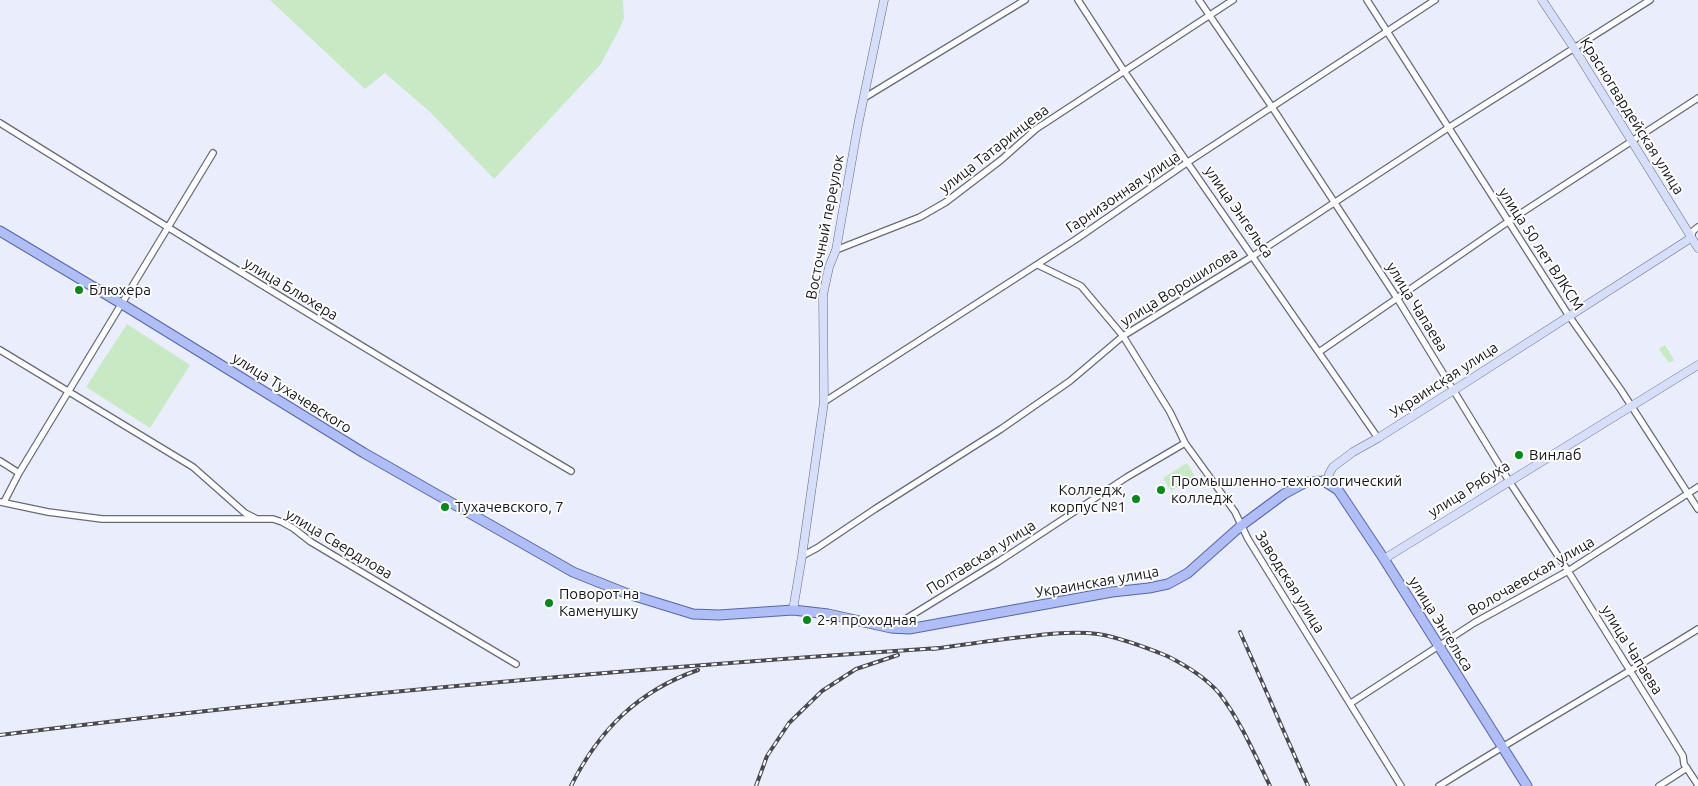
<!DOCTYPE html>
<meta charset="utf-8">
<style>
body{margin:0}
canvas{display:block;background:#e9edfc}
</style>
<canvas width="1698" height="786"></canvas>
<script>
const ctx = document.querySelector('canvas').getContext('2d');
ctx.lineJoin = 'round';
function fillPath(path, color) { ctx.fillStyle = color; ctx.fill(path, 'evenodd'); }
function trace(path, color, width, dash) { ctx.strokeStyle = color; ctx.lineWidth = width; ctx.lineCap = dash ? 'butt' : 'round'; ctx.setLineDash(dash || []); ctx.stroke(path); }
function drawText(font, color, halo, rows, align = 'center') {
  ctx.font = font + ' Ubuntu,sans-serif'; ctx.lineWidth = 4; ctx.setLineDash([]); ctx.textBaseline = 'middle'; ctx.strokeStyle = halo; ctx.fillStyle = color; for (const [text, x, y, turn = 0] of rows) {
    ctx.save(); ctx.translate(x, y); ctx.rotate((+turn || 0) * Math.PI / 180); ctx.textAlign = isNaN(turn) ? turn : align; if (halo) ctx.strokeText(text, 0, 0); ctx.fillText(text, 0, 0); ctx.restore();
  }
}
const green = new Path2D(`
 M270,0H623L624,18L618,32L600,65L494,179L430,112L385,73L365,89Z
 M127,324L190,365L150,428L86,387Z
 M1665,345L1674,360L1669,363L1659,349Z
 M1187,463L1195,476L1171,491L1163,478Z`);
const street = new Path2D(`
 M1078,0L1124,71L1378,438
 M1199,0L1272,107L1397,298L1509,481L1568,571L1672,738L1683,756L1684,764L1698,785
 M1367,0L1569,316L1621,390L1698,509
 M864,98L1025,0
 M0,123C189,241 379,358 571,471
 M1691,238L1693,231L1698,227
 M836,250L920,217L946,202L1001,160L1036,129L1233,0
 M1038,265L1081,286L1123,336L1170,412L1185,443L1235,512L1248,539L1401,786
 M0,350L193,467L245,513L257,519H273L282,522L293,528L311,542L516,664
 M1319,352L1509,221L1698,98
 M824,402L1075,240L1188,162L1435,0
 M0,461L19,473
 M0,502L48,512L102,519H255
 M4,502L19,473L213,153
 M802,556L817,548L875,509L1001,429L1070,381L1123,336L1253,256L1448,128L1650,0
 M891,628L998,562L1127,477L1185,443
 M1351,703L1474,623L1568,571L1698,487
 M1439,786C1525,732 1613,682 1698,629
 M1659,786L1687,768`);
const secondary = new Path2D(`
 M1542,0L1574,48L1698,248
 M1326,482L1330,472L1333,467L1353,452L1378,438L1454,390L1691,238
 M1384,559L1698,365
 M793,610L802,556L824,402L823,295L829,267L836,250L858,125L884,0`);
const primary = new Path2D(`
 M0,231L122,304L364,453L573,572L628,594L693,614L719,615L793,610L828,614L891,628L909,629L1112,592L1149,588L1168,584L1188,573L1242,525L1284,494L1306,482L1324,481L1338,490L1384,559L1527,786`);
const rail = new Path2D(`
 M1240,632L1308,786
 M933,649C963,645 993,640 1023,637C1047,634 1073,631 1098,634C1121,638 1145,647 1167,656C1185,665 1205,677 1219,693C1240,720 1255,755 1270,786
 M0,735C312,696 626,669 939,648
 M571,786C599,730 638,691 698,670
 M756,786L767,756L789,723L822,691L856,669L898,655`);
const markers = [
 [79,290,5,"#008a17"],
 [1519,455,5,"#008a17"],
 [1161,490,5,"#008a17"],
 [1136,499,5,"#008a17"],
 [445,507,5,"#008a17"],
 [549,603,5,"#008a17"],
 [807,620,5,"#008a17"]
];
const streetNames = [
 ["Красногвардейская улица",1632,116,58],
 ["улица Татаринцева",994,149,-38],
 ["Гарнизонная улица",1123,192,-34],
 ["улица Энгельса",1239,212,55],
 ["Восточный переулок",825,227,-79],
 ["улица 50 лет ВЛКСМ",1541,249,57],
 ["улица Ворошилова",1179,287,-32],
 ["улица Блюхера",291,289,31],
 ["улица Чапаева",1417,307,58],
 ["Украинская улица",1444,380,-33],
 ["улица Тухачевского",292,393,32],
 ["улица Рябуха",1469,489,-32],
 ["улица Свердлова",339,544,31],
 ["Полтавская улица",981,557,-32],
 ["Волочаевская улица",1531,576,-30],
 ["Украинская улица",1097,582,-10],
 ["Заводская улица",1290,582,58],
 ["улица Энгельса",1441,624,58],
 ["улица Чапаева",1632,650,58]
];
const poiNames = [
 ["Блюхера",89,290],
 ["Винлаб",1529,455],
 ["Промышленно-технологический",1171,481],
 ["колледж",1171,498],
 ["Колледж,",1126,490,"right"],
 ["корпус №1",1126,507,"right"],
 ["Тухачевского, 7",455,507],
 ["Поворот на",559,594],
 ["Каменушку",559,611],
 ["2-я проходная",817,620]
];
fillPath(green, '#c7eac5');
trace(street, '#676b77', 8);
trace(secondary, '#676b77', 9);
trace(primary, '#5667a6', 11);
trace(street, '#fff', 5.5);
trace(secondary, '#d7defa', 8);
trace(primary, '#afbef6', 9);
trace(rail, '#484a52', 4);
trace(rail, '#fff', 2, [5.5]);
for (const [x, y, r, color] of markers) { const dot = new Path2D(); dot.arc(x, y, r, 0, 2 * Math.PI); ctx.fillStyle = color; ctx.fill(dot); trace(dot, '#fff', 2); }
drawText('15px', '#15171c', '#fff', streetNames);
drawText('15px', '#15171c', '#fff', poiNames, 'left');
</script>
